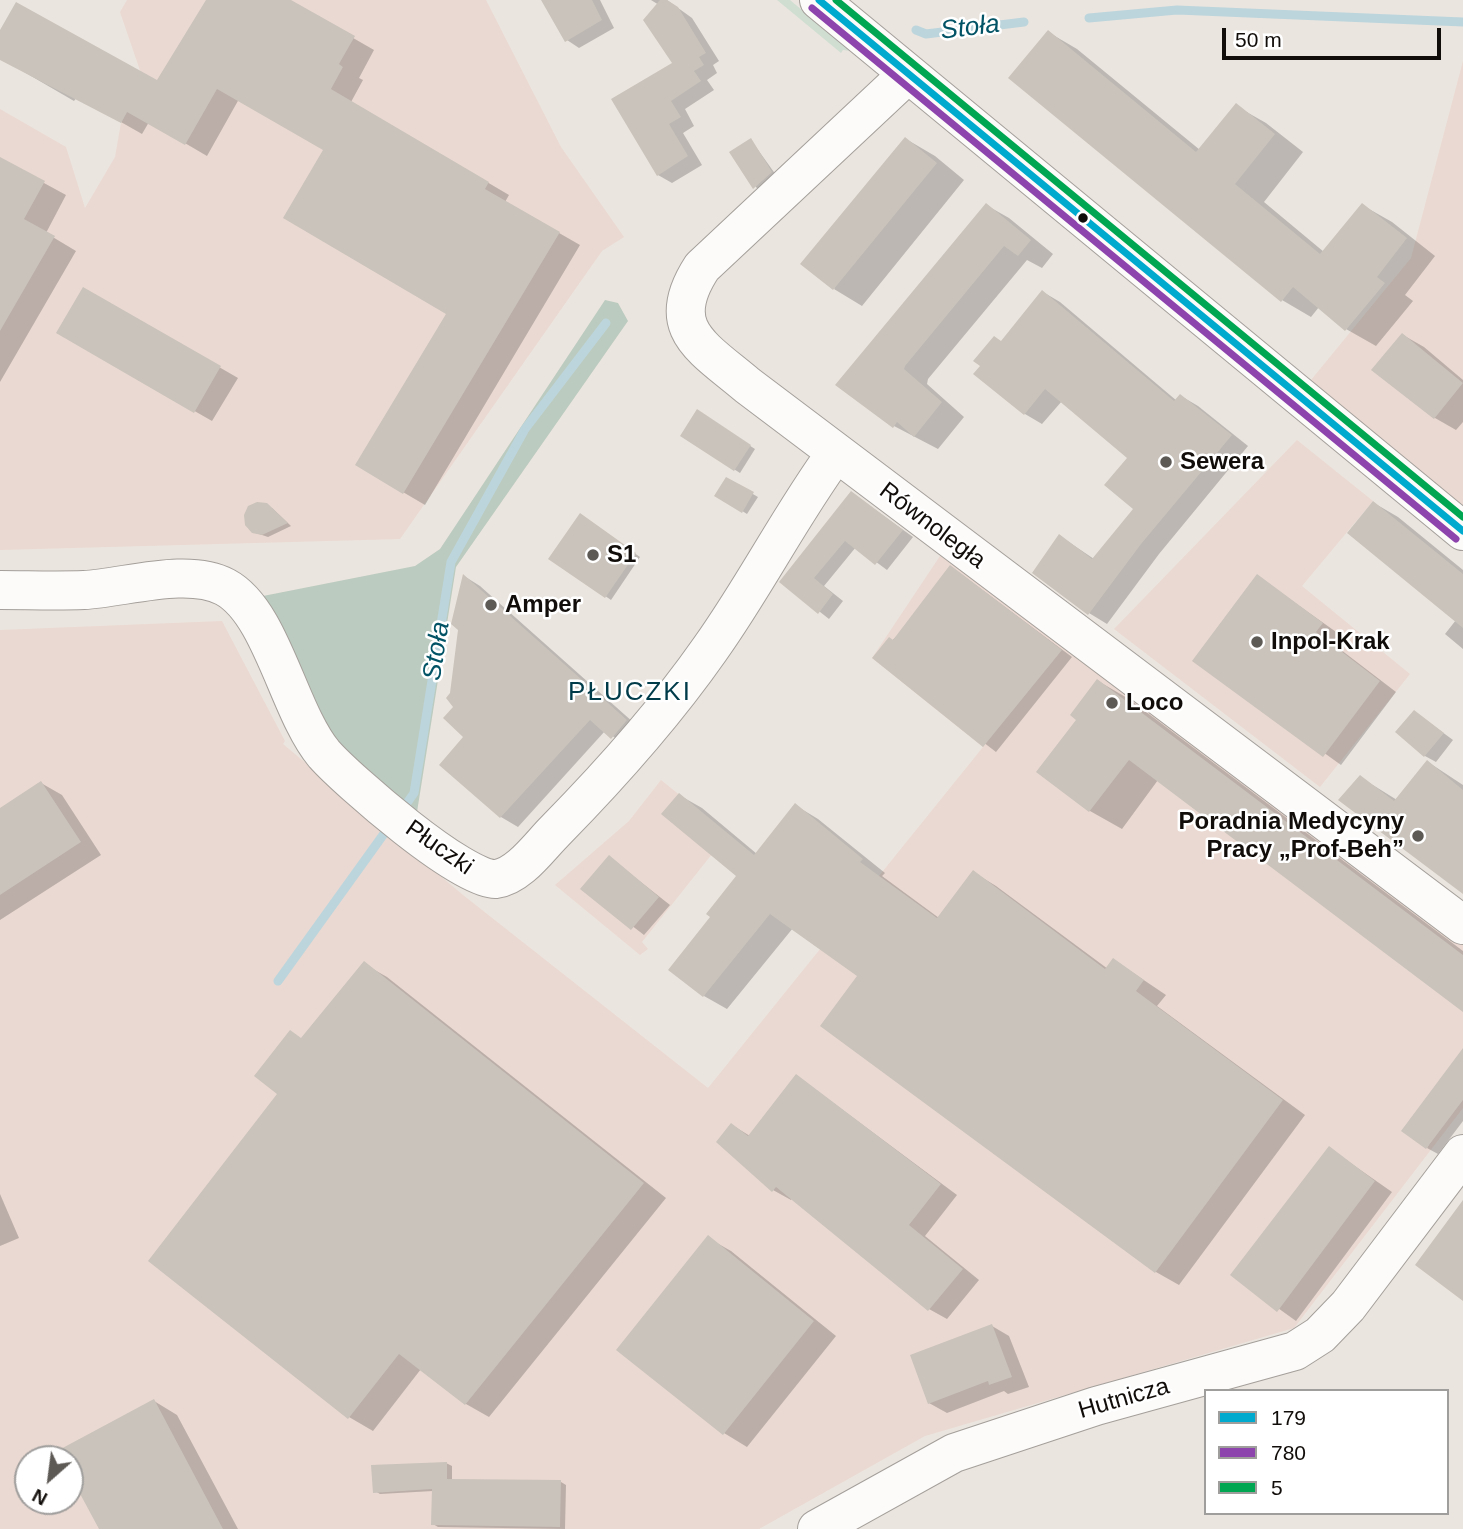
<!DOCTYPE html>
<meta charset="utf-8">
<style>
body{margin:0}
#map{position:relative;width:1463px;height:1529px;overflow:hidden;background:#ebe5df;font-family:Arial,sans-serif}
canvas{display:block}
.legend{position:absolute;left:1204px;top:1389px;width:245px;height:126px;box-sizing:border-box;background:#fff;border:2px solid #a09e9d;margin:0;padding:9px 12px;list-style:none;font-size:21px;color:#110d0a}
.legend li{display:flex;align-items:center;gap:14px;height:35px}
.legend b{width:35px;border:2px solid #a09e9d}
.north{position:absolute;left:14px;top:1445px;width:70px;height:70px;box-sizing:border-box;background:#fff;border:2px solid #a09e9d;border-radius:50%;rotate:208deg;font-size:19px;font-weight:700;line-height:28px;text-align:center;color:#110d0a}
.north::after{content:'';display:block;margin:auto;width:24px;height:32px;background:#5d5955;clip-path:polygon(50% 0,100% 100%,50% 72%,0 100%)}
.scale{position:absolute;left:1222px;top:28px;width:219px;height:32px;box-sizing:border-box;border:4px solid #110d0a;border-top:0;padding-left:9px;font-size:21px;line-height:24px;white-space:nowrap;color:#110d0a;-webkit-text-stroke:5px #fff;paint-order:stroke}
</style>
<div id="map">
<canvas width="1463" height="1529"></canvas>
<ul class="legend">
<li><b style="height:9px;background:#00a9ce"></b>179</li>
<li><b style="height:9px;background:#8e44ad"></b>780</li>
<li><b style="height:9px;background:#00a651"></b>5</li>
</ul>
<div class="north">N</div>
<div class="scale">50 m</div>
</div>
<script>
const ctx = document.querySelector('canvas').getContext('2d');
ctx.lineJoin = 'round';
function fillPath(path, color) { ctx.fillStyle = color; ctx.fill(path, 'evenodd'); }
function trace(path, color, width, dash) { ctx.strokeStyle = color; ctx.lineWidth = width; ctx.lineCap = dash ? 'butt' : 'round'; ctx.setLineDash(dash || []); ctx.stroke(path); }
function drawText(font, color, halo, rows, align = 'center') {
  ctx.font = font + ' Arial,sans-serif'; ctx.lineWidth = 5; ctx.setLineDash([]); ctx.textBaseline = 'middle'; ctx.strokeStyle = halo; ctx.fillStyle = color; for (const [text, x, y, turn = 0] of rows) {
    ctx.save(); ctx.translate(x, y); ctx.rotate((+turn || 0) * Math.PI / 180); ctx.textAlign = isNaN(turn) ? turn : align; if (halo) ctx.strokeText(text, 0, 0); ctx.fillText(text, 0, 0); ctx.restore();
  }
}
const industrial = new Path2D(`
 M127,0H486L561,147L624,237L602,251L400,539L0,550V109L66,147L85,208L115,157L121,123L144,82L120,12Z
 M1463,61V509L1311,380L1411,258Z
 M1297,440L1373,501L1302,586L1410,674L1320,787L1114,629Z
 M944,550L1463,944V1108L1294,1328L925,1436L759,1529H0V630L222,621L285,741L283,744L463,895L708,1088L983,747L872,658ZM28,1459H70V1501H28Z
 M661,780L728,834L642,942L648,949L640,955L555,885L629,821Z`);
const green = new Path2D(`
 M777,0H790L851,51L843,50L841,53Z`);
const forest = new Path2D(`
 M605,300L618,303L628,321L456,567L417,812L328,740L263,596L415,566L440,549Z`);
const shadow = new Path2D(`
 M208,0H287L374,50L359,78L363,80L351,102L509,195L505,202L580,245L425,505L357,465L448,313L325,149L239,99L207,156L149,122L142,134L77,97L74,101L0,58V33L158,83Z
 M543,0H600L614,28L579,48L567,40Z
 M651,0H667L692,18L719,61L713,65L717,73L707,80L714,90L685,109L694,126L683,133L702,165L672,183L658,175L674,64L659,5Z
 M1048,32L1077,49L1200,150L1236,106L1266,123L1303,152L1264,202L1324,252L1362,205L1392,222L1435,256L1405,295L1413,301L1376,346L1346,329L1319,307L1311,317L1282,300Z
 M906,139L935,156L964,180L862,306L834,289Z
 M751,140L776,175L759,191L731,153Z
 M0,159L66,195L46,233L76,251L0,382Z
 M986,205L1009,218L1053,254L1042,268L1027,260L928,379L927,384L964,417L938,449L894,426L838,385Z
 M84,289L238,378L212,421L58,333Z
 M1043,292L1060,302L1177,401L1181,396L1198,406L1248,446L1159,554L1107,624L1089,613L1060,536L1094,559L1135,509L1130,458L1062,401L1042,424L1025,414L1002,342Z
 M1403,335L1424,347L1463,380V422L1456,430L1435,418L1374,369Z
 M697,412L755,449L740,473L682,436Z
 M727,479L758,497L747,514L717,495Z
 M852,493L913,537L887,570L856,547L824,586L843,601L829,619L782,582Z
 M1374,503L1398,517L1463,570V649L1445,634L1456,620Z
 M272,508L291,526L268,537L253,532Z
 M585,519L640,557L611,600L551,558Z
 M961,574L1072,657L996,752L874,658Z
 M464,576L480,586L643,731L629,747L605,731L518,827L501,817L465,737L452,694Z
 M1257,576L1339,634L1332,643L1396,692L1341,765L1195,660Z
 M1098,681L1129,699L1463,951V1009L1158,780L1122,829L1090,811L1038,772L1078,719Z
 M1415,712L1453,740L1436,762L1425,756Z
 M1428,762L1463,785V892L1360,777L1397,800Z
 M41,783L62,795L101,855L0,920V810Z
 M679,795L702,808L757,854L795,805L818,819L885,873L882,876L939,918L973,872L996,886L1108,969L1114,960L1166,995L1157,1006L1305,1115L1179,1285L1156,1272L823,1025L860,976L793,928L727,1009L704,996L712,917L739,876Z
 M609,857L670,905L644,935L583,888Z
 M364,964L387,977L666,1198L489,1417L466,1404L421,1369L373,1431L349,1417L280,1093Z
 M797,1076L957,1195L925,1236L979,1280L947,1319L929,1309L792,1198L791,1200L773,1190L732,1125L750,1136Z
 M1463,1076V1121L1438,1154L1427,1148Z
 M1329,1148L1392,1192L1296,1321L1232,1275Z
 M0,1194L19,1238L0,1246Z
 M708,1238L731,1251L836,1336L747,1447L724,1433Z
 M992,1326L1009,1336L1029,1387L1008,1394L1004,1391L947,1413L929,1403Z
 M154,1401L177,1415L238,1529H101L70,1471V1459H63Z
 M446,1463L452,1466V1481L561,1482L566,1485L565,1529L438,1527L433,1524V1491L380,1494L375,1491Z`);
const stream = new Path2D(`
 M1089,18L1177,10L1463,22
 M916,30L926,34L1024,22
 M402,810L414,793L451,562L525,429L606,323
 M278,981L391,824`);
const building = new Path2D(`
 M206,0H291L355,36L339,64L343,67L331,89L489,182L485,189L560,232L403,494L355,465L446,314L283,218L323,150L217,89L185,145L127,112L121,123L0,60V30L16,2L157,80Z
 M541,0H592L602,20L565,42Z
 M660,0H667L678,7L706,53L699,57L704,65L694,71L701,81L671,101L681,117L669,124L688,156L657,176L611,99L672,63L643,20Z
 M1048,30L1196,152L1236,103L1275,134L1235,184L1320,254L1362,203L1407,238L1377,277L1385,283L1345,331L1293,287L1281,302L1008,78Z
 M905,137L937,163L833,290L800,264Z
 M751,138L772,172L753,189L729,152Z
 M0,157L45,181L24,219L55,236L0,331Z
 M986,203L1031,240L1018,256L1004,246L905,366L904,369L942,402L914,437L897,422L893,428L835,385Z
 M83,287L221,366L194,413L56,333Z
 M1042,290L1174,401L1180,394L1232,435L1141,544L1088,615L1032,573L1059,534L1092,559L1133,509L1104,485L1127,458L1045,389L1024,415L973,374L980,366L973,361L994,336L1001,341Z
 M1402,333L1463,383L1434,419L1371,370Z
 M697,409L751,445L734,471L680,436Z
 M726,477L754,492L742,513L714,496Z
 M851,491L903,530L875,565L845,541L814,578L833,594L818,614L779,582Z
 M1373,501L1463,574V628L1347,533Z
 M257,502L267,503L288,523L262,535L252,533L245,525L244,515L248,506Z
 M580,513L636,553L605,598L548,559Z
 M950,565L1062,650L983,747L872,658L889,637L893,640Z
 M463,574L627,720L611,739L590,720L500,818L439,765L463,737L443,718L453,707L446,698L450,693L458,630L451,624Z
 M1257,574L1323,623L1316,632L1380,681L1323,757L1192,661Z
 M1097,679L1463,955V1012L1129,760L1089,812L1036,772L1076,720L1070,715Z
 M1414,710L1444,733L1424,757L1395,732Z
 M1427,760L1463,790V894L1338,800L1360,775L1394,801Z
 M41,781L81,842L0,895V808Z
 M679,793L754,855L795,803L863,859L860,862L937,918L973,870L1105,969L1113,958L1144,980L1136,991L1283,1100L1155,1273L820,1026L857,976L770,914L703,997L668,970L710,917L706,914L736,876L661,814Z
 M609,855L659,897L631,930L580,889Z
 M364,961L644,1183L465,1405L399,1354L348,1419L148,1261L277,1094L254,1076L290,1030L301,1038Z
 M1463,1048V1100L1426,1149L1401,1131Z
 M796,1074L941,1184L909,1225L963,1269L928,1311L776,1187L772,1192L716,1142L731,1123L748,1136Z
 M1329,1146L1375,1181L1277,1312L1230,1275Z
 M1463,1200V1301L1415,1265Z
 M708,1235L814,1321L723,1435L616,1350Z
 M992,1324L1012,1377L989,1385L988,1381L928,1404L910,1355Z
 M154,1399L223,1529H99L70,1475V1459H61L57,1451Z
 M447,1462V1479L561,1480L560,1527L431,1525L432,1489L373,1493L371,1465Z`);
const minor = new Path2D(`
 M819,0L1463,531
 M908,74L702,267C662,328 702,347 747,385L1463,925
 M0,590C28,590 56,591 84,590C124,588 188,567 225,587C272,612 288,711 324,754C347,780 464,882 496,879C519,876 539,847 555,831C609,776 666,712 710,649C755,586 790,516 836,453
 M817,1529L954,1453L1096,1406L1295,1351L1320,1335L1348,1306L1463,1154`);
const bus1 = new Path2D(`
 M819,0L1463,531`);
const bus2 = new Path2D(`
 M812,8L1456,539`);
const bus3 = new Path2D(`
 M836,0L1463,517`);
const markers = [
 [1083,218,6,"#110d0a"],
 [1166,462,7,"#5d5955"],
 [593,555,7,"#5d5955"],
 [491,605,7,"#5d5955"],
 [1257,642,7,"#5d5955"],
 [1112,703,7,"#5d5955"],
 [1418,836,7,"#5d5955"]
];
const poiNames = [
 ["Sewera",1180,462],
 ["S1",607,555],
 ["Amper",505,605],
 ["Inpol-Krak",1271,642],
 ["Loco",1126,703],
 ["Poradnia Medycyny",1404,822,"right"],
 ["Pracy „Prof-Beh”",1404,850,"right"]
];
const streetNames = [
 ["Równoległa",932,526,37],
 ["Płuczki",439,848,35],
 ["Hutnicza",1124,1399,-16]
];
const waterNames = [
 ["Stoła",970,28,-7],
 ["Stoła",437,651,-81]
];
const neighbourhoodNames = [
 ["PŁUCZKI",630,693]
];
fillPath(industrial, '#ead9d2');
fillPath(green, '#d0ded2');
fillPath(forest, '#bccbbf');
fillPath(shadow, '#0003');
trace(stream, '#bcd5dc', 9);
fillPath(building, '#c9c3bb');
trace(minor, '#a49f9a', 40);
trace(minor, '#fcfbfa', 38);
trace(bus1, '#00a9ce', 7);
trace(bus2, '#8e44ad', 7);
trace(bus3, '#00a651', 7);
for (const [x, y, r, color] of markers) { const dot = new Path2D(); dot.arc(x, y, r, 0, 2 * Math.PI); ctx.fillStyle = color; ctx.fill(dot); trace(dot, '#fff', 2.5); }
drawText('bold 24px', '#110d0a', '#fff', poiNames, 'left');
drawText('24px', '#110d0a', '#fff', streetNames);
drawText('italic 26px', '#015365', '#fff', waterNames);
ctx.letterSpacing = '2px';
drawText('26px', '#003b49', '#fff', neighbourhoodNames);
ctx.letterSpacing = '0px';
</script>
